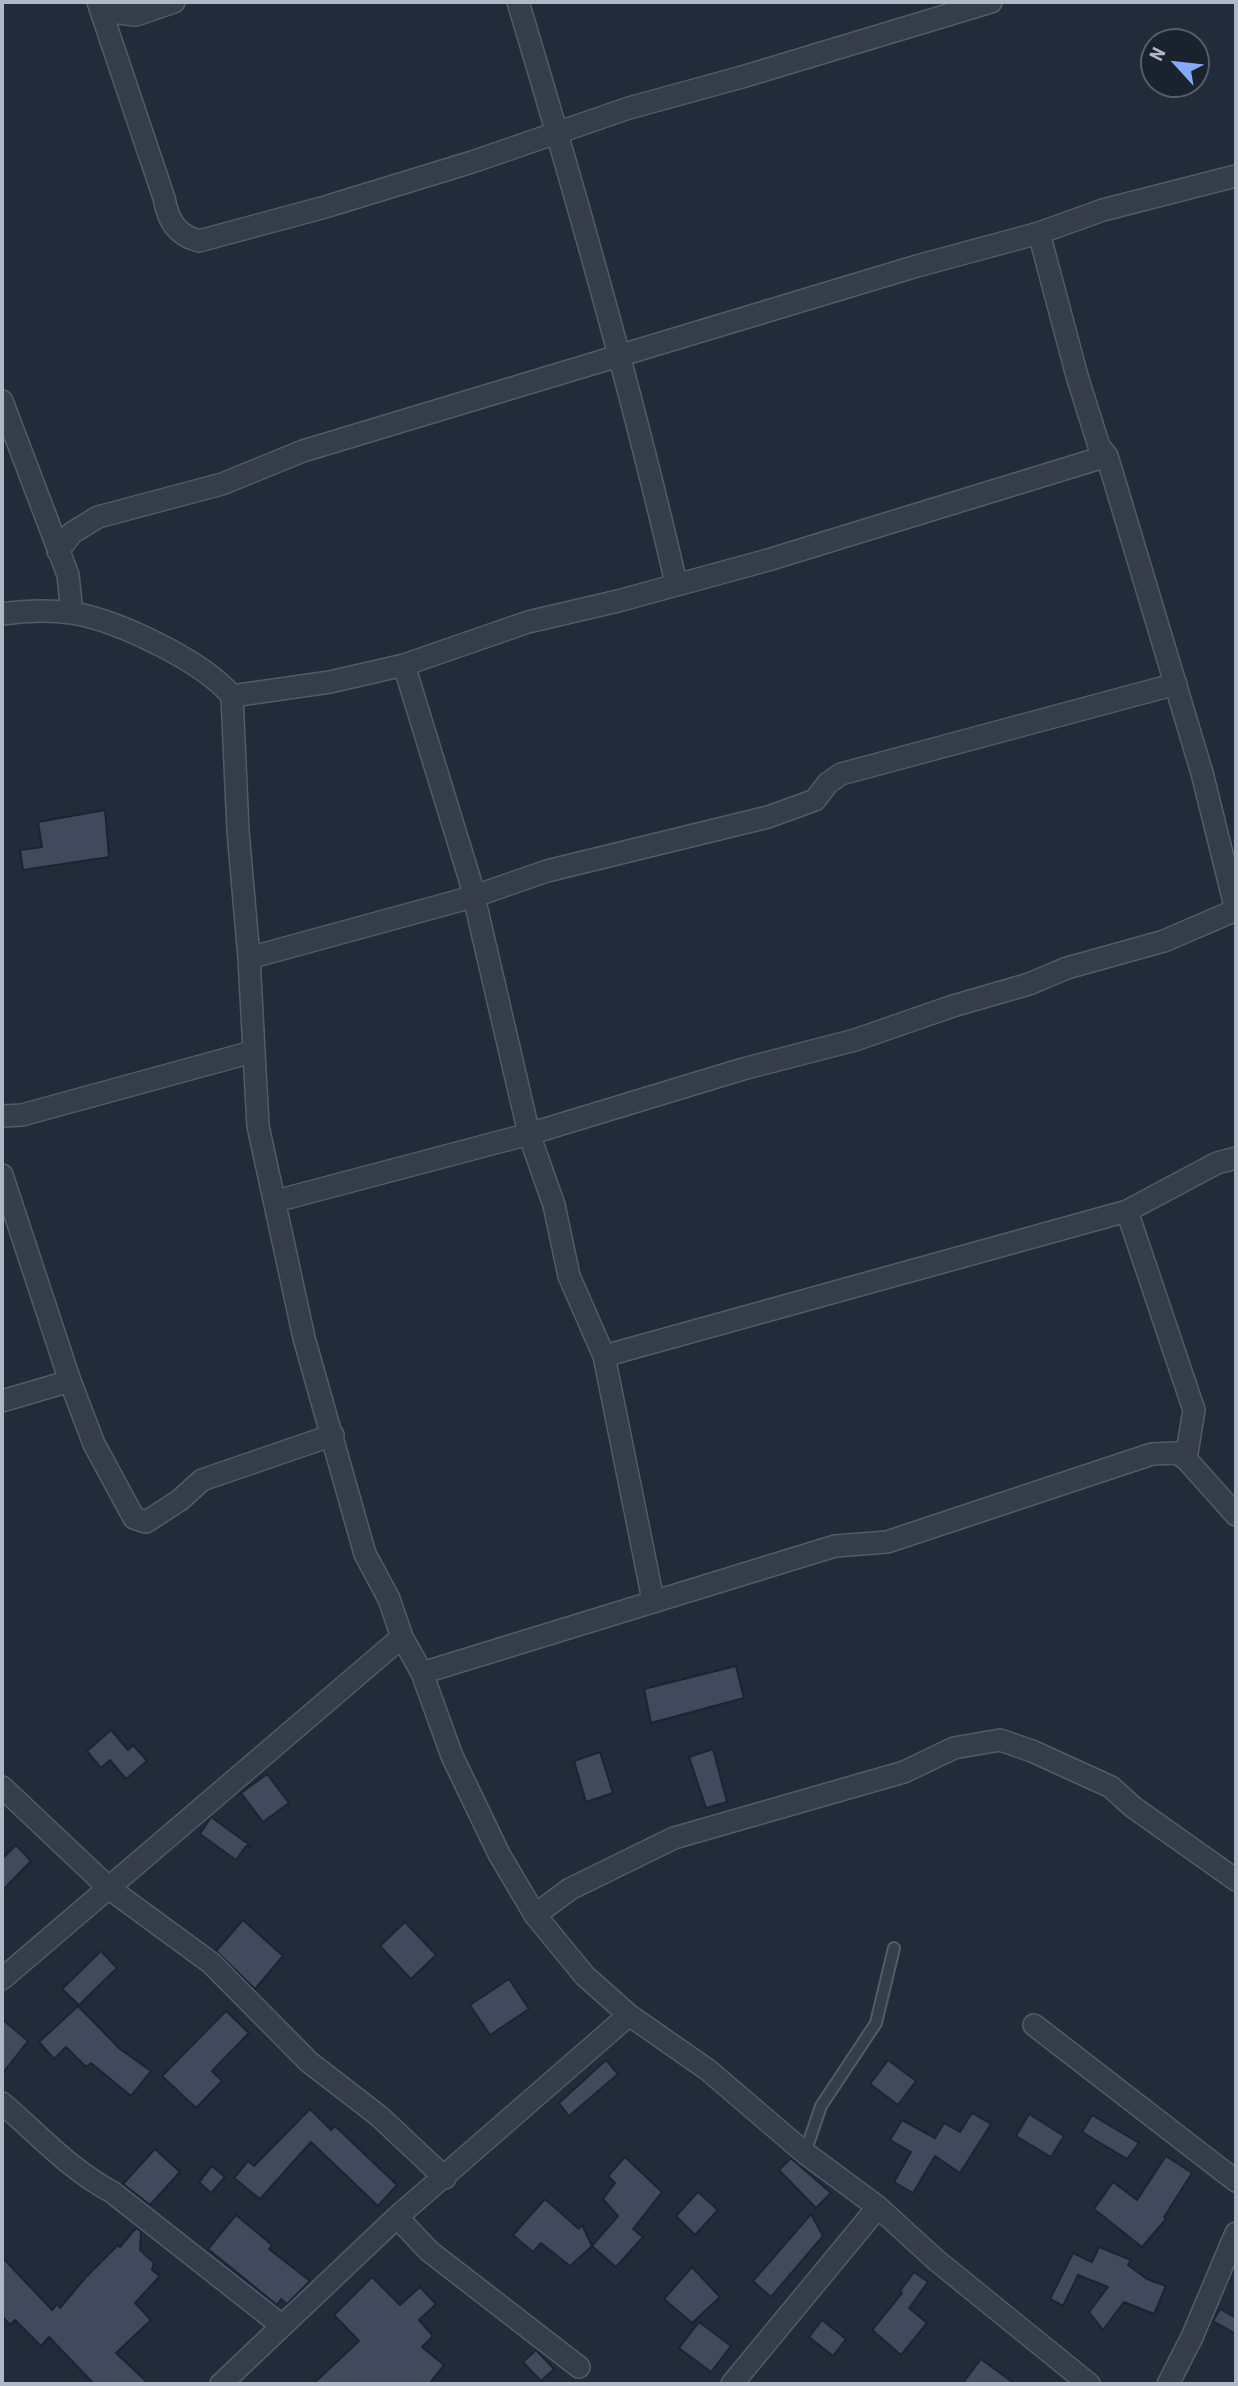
<!DOCTYPE html>
<style>
body{margin:0}
#map{position:relative;width:1238px;height:2386px;overflow:hidden;background:#212b3a;font-family:"Roboto Condensed",sans-serif}
canvas{display:block}
.frame{position:absolute;inset:0;border:4px solid #b0b7c6;pointer-events:none}
.north{position:absolute;left:1140px;top:28px;width:70px;height:70px;box-sizing:border-box;background:#1a222e;border:2px solid #565e6b;border-radius:50%;rotate:297deg;font-size:19px;font-weight:700;line-height:28px;text-align:center;color:#b0b7c6}
.north::after{content:'';display:block;margin:auto;width:24px;height:32px;background:#83abf8;clip-path:polygon(50% 0,100% 100%,50% 72%,0 100%)}
</style>
<div id="map">
<canvas width="1238" height="2386"></canvas>
<div class="frame"></div>
<div class="north">N</div>
</div>
<script>
const ctx = document.querySelector('canvas').getContext('2d');
ctx.lineJoin = 'round';
function fillPath(path, color) { ctx.fillStyle = color; ctx.fill(path, 'evenodd'); }
function trace(path, color, width, dash) { ctx.strokeStyle = color; ctx.lineWidth = width; ctx.lineCap = dash ? 'butt' : 'round'; ctx.setLineDash(dash || []); ctx.stroke(path); }
const building = new Path2D(`
 M105,810L109,857L23,870L20,850L42,847L38,822Z
 M736,1666L744,1698L651,1723L644,1689Z
 M111,1730L128,1750L133,1745L147,1761L126,1779L110,1760L101,1768L87,1751Z
 M713,1749L727,1802L706,1808L689,1757Z
 M600,1752L613,1793L586,1802L574,1761Z
 M267,1774L289,1803L263,1822L241,1793Z
 M211,1817L251,1846H246L236,1860L200,1834Z
 M16,1845L31,1861L2,1891V1859Z
 M243,1920L283,1956L255,1989L216,1951Z
 M405,1922L436,1955L411,1979L380,1946Z
 M101,1951L117,1968L79,2005L62,1989Z
 M509,1979L529,2009L490,2035L470,2005Z
 M78,2006L120,2049L151,2071L131,2096L91,2063L86,2067L66,2047L54,2059L39,2042Z
 M226,2011L249,2033L212,2071L222,2081L196,2108L162,2076Z
 M2,2019L28,2041L2,2074Z
 M606,2060L618,2074L569,2116L559,2103Z
 M888,2060L916,2081L898,2105L870,2084Z
 M310,2109L331,2130L335,2126L397,2185L378,2206L311,2142L260,2199L234,2178L248,2161L254,2166Z
 M972,2113L991,2124L960,2173L935,2156L913,2193L894,2182L911,2152L890,2140L902,2120L935,2138L944,2123L960,2132Z
 M1029,2114L1064,2136L1051,2157L1016,2136Z
 M1092,2115L1139,2143L1127,2159L1082,2132Z
 M155,2149L180,2172L150,2205L123,2184Z
 M1166,2156L1192,2173L1164,2217L1166,2219L1142,2247L1094,2209L1113,2182L1137,2200Z
 M625,2157L662,2192L633,2229L643,2237L616,2267L592,2246L618,2216L603,2199L615,2183L608,2176Z
 M791,2158L831,2193L816,2208L779,2170Z
 M212,2166L225,2177L211,2193L199,2182Z
 M698,2192L718,2210L695,2235L676,2216Z
 M545,2199L579,2229L582,2225L592,2246L570,2266L541,2243L533,2252L513,2235Z
 M811,2214L823,2236L771,2297L753,2281Z
 M236,2215L272,2245L269,2249L310,2281L287,2304L281,2299L277,2305L208,2249Z
 M136,2228L141,2231L140,2250L154,2263L152,2270L160,2276L135,2303L151,2320L116,2353L149,2384H94L49,2337L41,2346L15,2320L10,2325L2,2316V2257L52,2310L57,2304L60,2308L86,2277L118,2245L120,2247Z
 M1099,2247L1131,2260L1128,2265L1147,2279L1166,2286L1154,2314L1124,2302L1103,2330L1089,2312L1108,2287L1078,2275L1063,2306L1050,2299L1073,2253L1092,2262Z
 M692,2267L720,2297L692,2323L664,2299Z
 M914,2272L928,2282L909,2308L927,2323L901,2355L872,2330L902,2293L900,2291Z
 M372,2277L400,2305L420,2287L436,2304L419,2320L433,2336L422,2347L444,2365L429,2384H313L359,2341L334,2315Z
 M1220,2309L1236,2318V2334L1213,2321Z
 M822,2320L846,2339L833,2356L809,2337Z
 M699,2322L731,2346L711,2372L679,2348Z
 M536,2350L554,2369L541,2381L523,2362Z
 M981,2359L1015,2384H962Z`);
const lane = new Path2D(`
 M805,2153L821,2106L876,2023L894,1948`);
const street = new Path2D(`
 M98,2L164,198C168,220 176,235 199,241L325,207L472,162L629,108L742,77L991,2
 M518,2C576,194 631,388 676,583
 M102,11L136,15L174,2
 M2,401L68,575L72,613
 M58,551L72,533L98,517L222,484L303,451L917,266L1039,233L1103,210L1236,176
 M2,614C23,611 50,610 72,613C117,620 203,661 232,696L238,831L249,958L258,1126L304,1338L365,1554L389,1599L402,1637L422,1673L452,1756L499,1854L535,1915L585,1976L629,2015L708,2070L805,2153L878,2207L936,2260L1089,2384
 M404,665L470,880L529,1134L554,1205L569,1276L604,1356L653,1600
 M232,696L330,682L404,665L528,622L618,601L768,560L1107,456
 M249,958L472,897L547,871L768,817L815,800L828,783L841,774L1176,684
 M2,1116L22,1115L252,1052
 M2,1175L70,1381L94,1444L134,1518L146,1522L180,1500L202,1480L333,1435
 M276,1201L529,1134L743,1069L855,1040L953,1006L1029,984L1067,968L1164,941L1236,910L1202,773L1107,456L1099,446L1077,376L1039,233
 M1127,1211L1194,1410L1186,1459
 M604,1356L1127,1211L1217,1163L1236,1158
 M2,1401L70,1381
 M422,1673L835,1546L887,1542L1152,1454L1177,1453L1186,1459L1236,1515
 M2,1787L110,1889L211,1963L309,2062L379,2116L445,2178
 M535,1915L570,1889L674,1838L904,1772L954,1748L1000,1740L1032,1751L1111,1787L1133,1807L1236,1880
 M2,1979L402,1637
 M1034,2025L1236,2181
 M2,2103C38,2134 69,2169 112,2192L281,2325
 M397,2217L429,2251L579,2367
 M221,2384L397,2217L629,2015
 M732,2384L878,2207
 M1168,2384L1192,2337L1236,2233`);
fillPath(building, '#404a5c');
trace(building, '#1c2431', 2);
trace(lane, '#535a68', 14);
trace(street, '#535a68', 24);
trace(lane, '#353d4a', 10);
trace(street, '#353d4a', 21);
</script>
